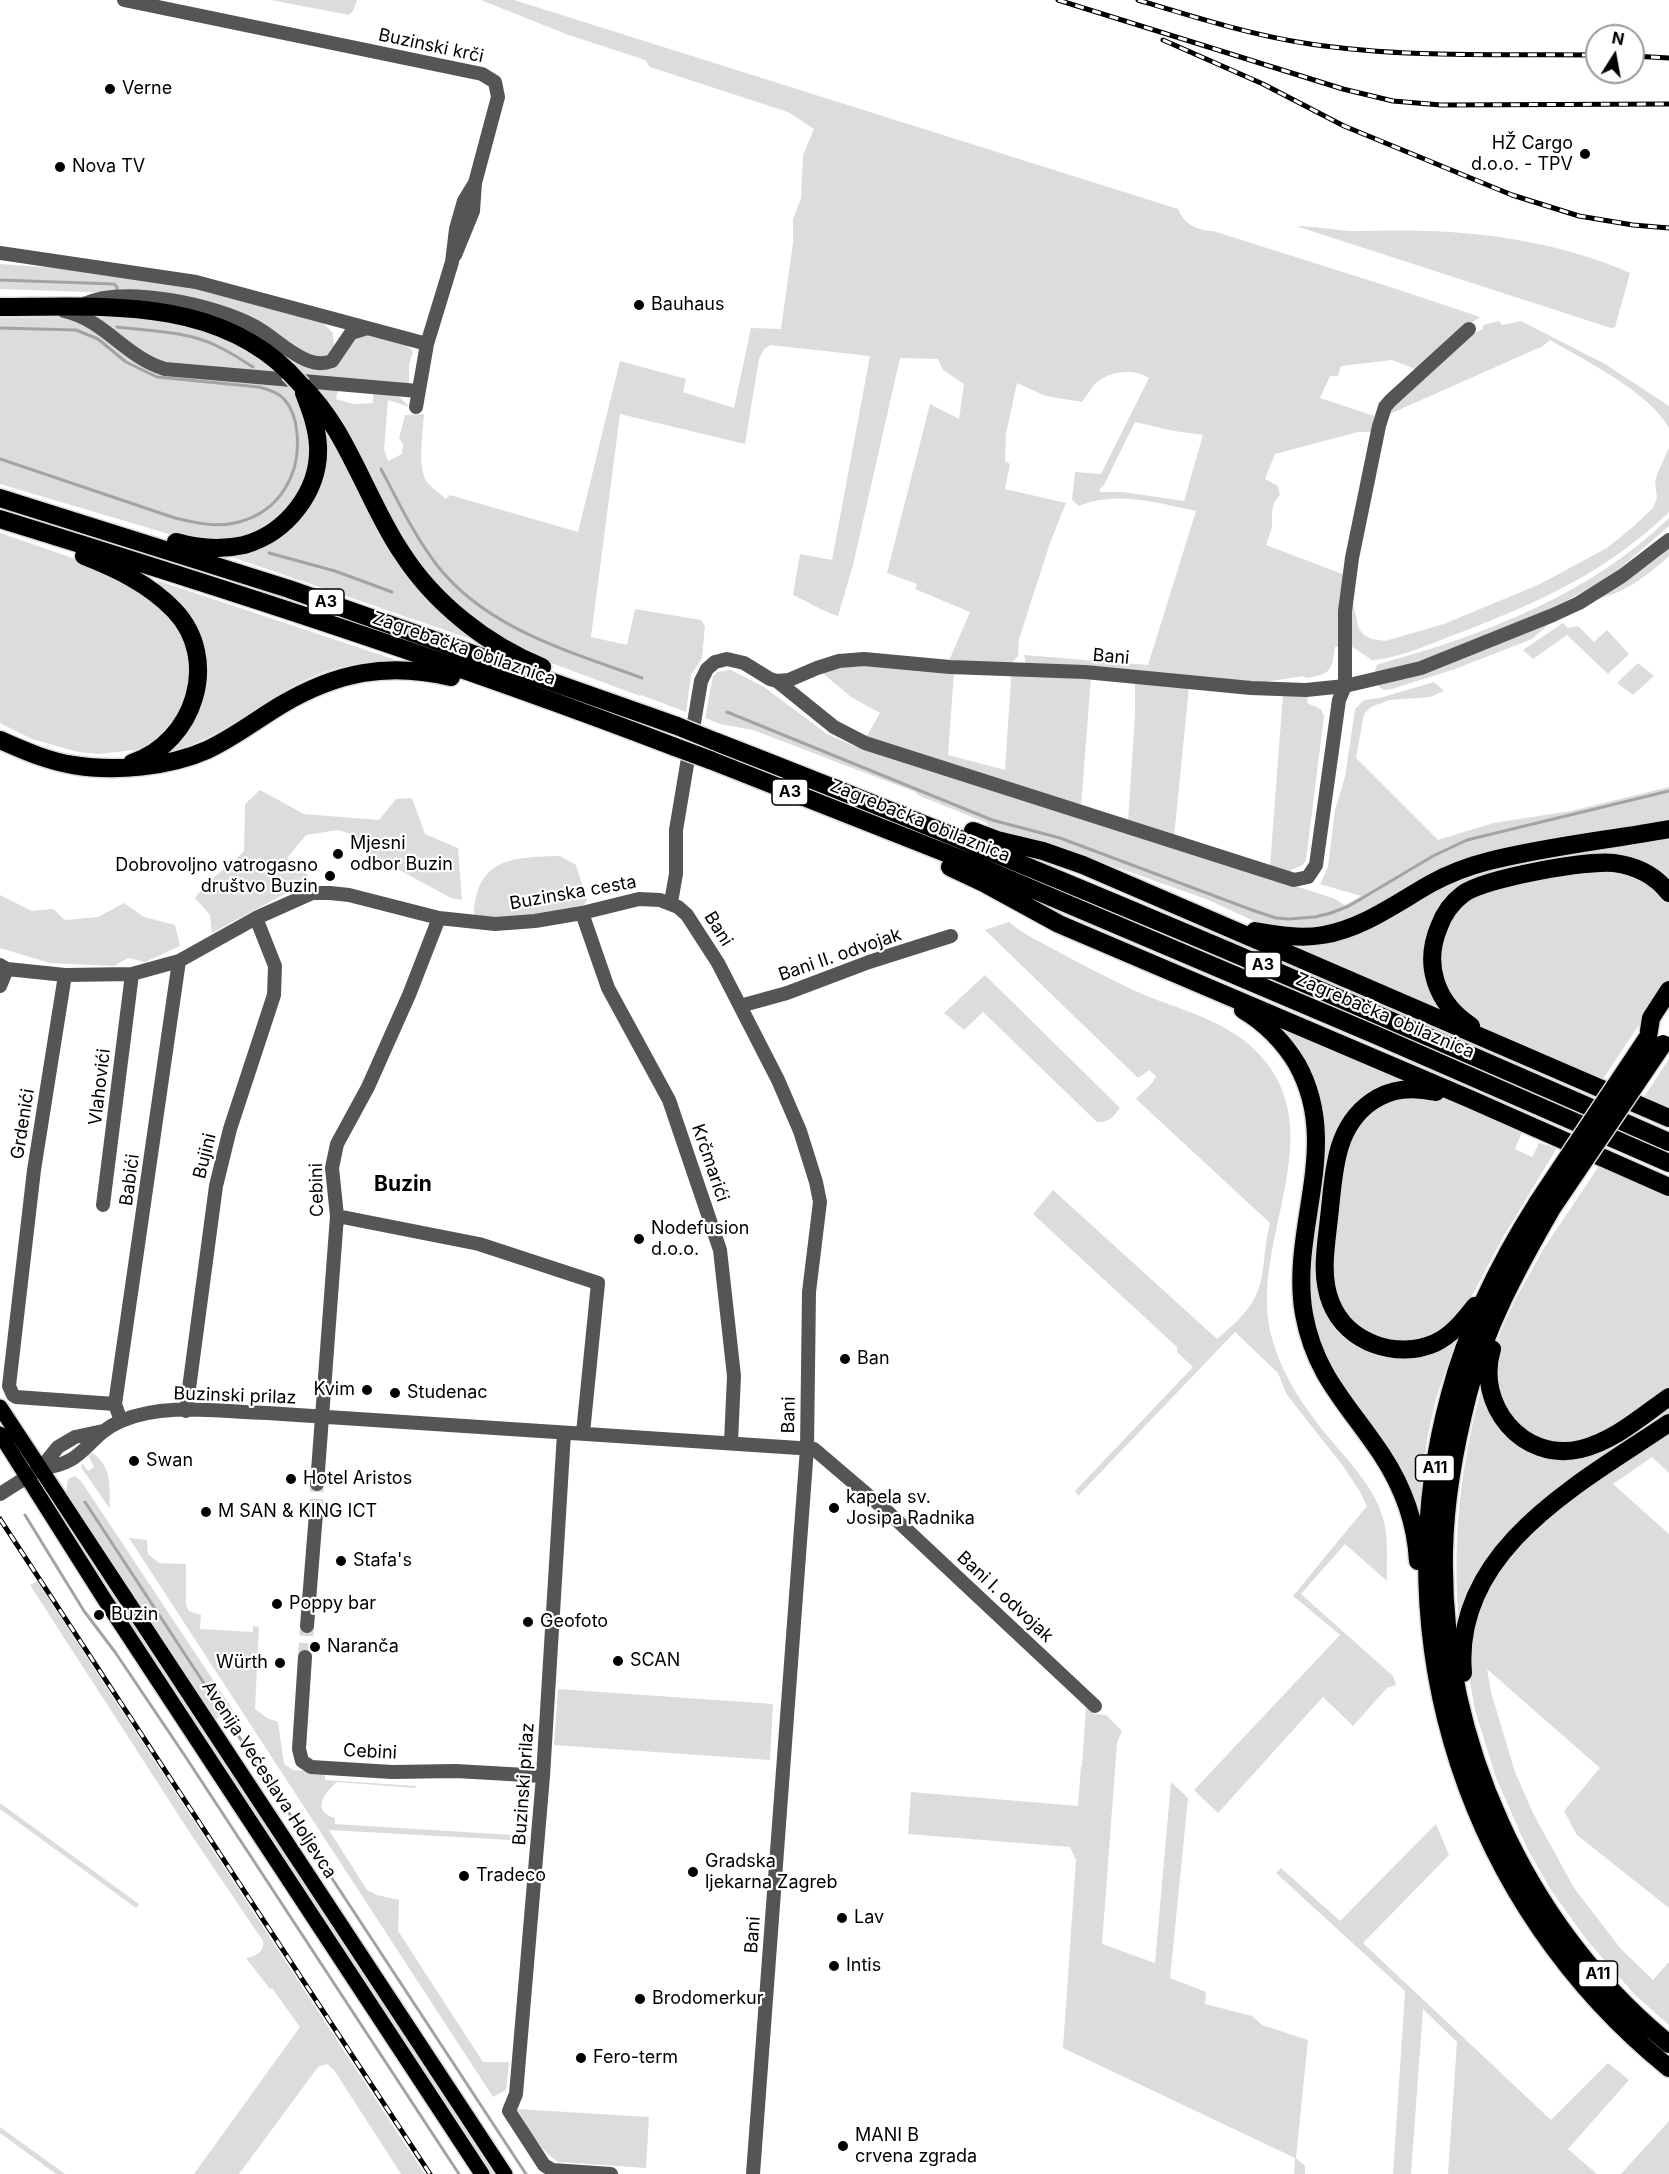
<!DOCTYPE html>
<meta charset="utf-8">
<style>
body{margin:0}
#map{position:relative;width:1669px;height:2174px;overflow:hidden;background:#fff;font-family:Inter,sans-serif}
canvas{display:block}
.north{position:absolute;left:1585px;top:24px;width:60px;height:60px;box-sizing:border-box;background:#fff;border:2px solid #999;border-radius:50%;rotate:11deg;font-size:16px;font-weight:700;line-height:24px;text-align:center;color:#000}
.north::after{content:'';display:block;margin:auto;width:21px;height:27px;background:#000;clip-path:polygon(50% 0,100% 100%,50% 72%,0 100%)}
</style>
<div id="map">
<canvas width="1669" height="2174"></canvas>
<div class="north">N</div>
</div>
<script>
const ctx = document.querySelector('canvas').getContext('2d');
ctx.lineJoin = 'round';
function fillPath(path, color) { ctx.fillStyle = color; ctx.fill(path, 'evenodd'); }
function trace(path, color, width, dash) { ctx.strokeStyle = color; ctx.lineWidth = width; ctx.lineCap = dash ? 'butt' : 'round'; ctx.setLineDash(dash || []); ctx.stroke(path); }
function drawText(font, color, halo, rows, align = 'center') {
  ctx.font = font + ' Inter,sans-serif'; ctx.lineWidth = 4.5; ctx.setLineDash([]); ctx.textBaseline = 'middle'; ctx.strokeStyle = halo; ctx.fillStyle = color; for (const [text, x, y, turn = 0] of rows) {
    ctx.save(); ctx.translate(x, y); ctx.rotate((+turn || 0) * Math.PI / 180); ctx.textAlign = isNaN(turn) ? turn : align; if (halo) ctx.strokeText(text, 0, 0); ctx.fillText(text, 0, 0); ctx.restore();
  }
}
const green = new Path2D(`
 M271,0H357L353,11L349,15Z
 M481,0H514L1178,209C1185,225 1196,230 1213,231L1387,286L1480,317L1458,332L1421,368L1415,369L1392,360L1341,366L1338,376H1330L1320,398L1374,416L1371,432H1358L1275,454L1265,479L1278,486L1280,495C1271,503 1272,514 1272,524C1272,531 1268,538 1266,545L1345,575L1338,624L1340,646L1335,647C1332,671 1330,675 1305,678L1304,676L1251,684L1026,664L1024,655L1148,665L1196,511C1159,503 1115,490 1079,506L1072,500L1075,472L1101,474L1149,378C1135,368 1110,371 1097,382C1091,387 1087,396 1082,402L1046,396L1017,383L1006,434L1005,461L1010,464L1005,489L1066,503L1050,543L1019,639L1018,656L1012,663H948L970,612L915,589L917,584L887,573L930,404L959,419L964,384L943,370L938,359L900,358L853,565L838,616C821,611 809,602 793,595L800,554L832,560L870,356L770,345L764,349L759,359L745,444L620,414L591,637L627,645L635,609L701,620L705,626L702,658L691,675L686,712L641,695L640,696L546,661L498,638L426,577L315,389L338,390L336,399L353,404L373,403V393L396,394L410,407L388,400L384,449L388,461L402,454L403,444L399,438L405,415L424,414C423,431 417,468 427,482C432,488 440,494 446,499L450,495L578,532L620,361L686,379L683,392L734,408L751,328L781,329L793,243V219L801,198L803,155L814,129L788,112L650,67L645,60L566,34ZM1135,422L1174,431L1203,435L1184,501L1123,492H1100L1099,490L1104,485Z
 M1296,226C1315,226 1333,230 1351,231C1376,231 1400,230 1425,231C1490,232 1571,246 1630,273L1615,327L1611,328Z
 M0,264L55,268L181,285L323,323L333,333L334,348L330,353L323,357L310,356L264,327L115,293L0,289Z
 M206,313L253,331L311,368L357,337L366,334L406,345L413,351L409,365V383L404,384L300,374Z
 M95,315C143,317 190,319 234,342C250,350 265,363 280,373L170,365L151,359L94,316Z
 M63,317L80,320L129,357L291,385L309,416L314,440L307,487L266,531L226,543L186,539L0,484V318Z
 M1499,321L1502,325L1521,321L1605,364L1669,406V428C1648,391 1587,362 1550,340L1543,346L1383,417L1461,341L1483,329V325Z
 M325,427C369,507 393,583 472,636L471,639L229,556L264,545L327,449Z
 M1669,448V512C1605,574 1533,605 1451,636C1428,645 1396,659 1372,660L1351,646V595L1359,629L1364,635L1372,639L1385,641L1444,624L1540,584L1607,548L1633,527L1653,508L1657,498L1655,482L1658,472Z
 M1669,518V526L1611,576L1548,611L1424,660L1375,673L1376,666L1379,664C1482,636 1591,594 1669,518Z
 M0,533L93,565L166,608L190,643L188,702L166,735L143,749L99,754L78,752L32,739L0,723Z
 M1669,548V556C1649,574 1627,592 1600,598L1599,596L1658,558Z
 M156,580L399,661C372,661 347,664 321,673C285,687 254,712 220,731C203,741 184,748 165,754C174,744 186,734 193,723C215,688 209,641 185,609C177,598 164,590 156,580Z
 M1563,623L1568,628L1578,626L1594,642L1607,630L1629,654L1608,674L1567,635L1533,659L1523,650Z
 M1547,624L1548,625L1532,639L1455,669L1392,689L1384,690L1379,687L1378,683L1420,673Z
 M1638,663L1654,676L1633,695L1617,683Z
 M850,664L954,672L948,755L1005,770L1011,680L1010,673L1091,677L1081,807L862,738L868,734L880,713L851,697L820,671Z
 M731,670L764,687L827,734L856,747L1333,898L1345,905L1361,896L1320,884L1328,867L1335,810L1345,777L1355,709L1364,700L1380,698L1434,682L1444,691L1430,697L1389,700L1371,707L1364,714L1356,758L1438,840L1493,823L1571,811L1669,787V822L1551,841L1373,909L1351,921L1304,930L1278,927L1252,920L1206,899L1079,854L988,826L987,823L920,796L915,792L753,730L720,724L705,718L713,676L718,672Z
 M1135,681L1189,687L1174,837L1128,822L1135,715Z
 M1283,694H1305L1308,698L1307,703L1321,709L1324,716L1306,860L1303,865L1291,870L1290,873L1270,867Z
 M260,790L304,814L379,820L396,799L412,798L425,834L458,848L462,900L451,898L368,853L351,834L338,830L306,835L287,858L308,875L305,883L212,933L210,915L195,898C208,880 228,867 244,851L245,804Z
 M1669,835V884L1642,864L1498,874L1436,917L1444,1012L1281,941L1301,944L1472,871Z
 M560,856L576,865L587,900L584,905L509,920L474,915C476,858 513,857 560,856Z
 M1598,869L1634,873L1669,901V980L1603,1079L1478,1024L1455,1006L1438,972L1442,930L1463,902L1494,887Z
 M0,895L32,911L53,909L65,920L98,917L124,903L144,917L175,925L180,946L145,962L128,958L114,966L50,963L0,948Z
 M1009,922C1023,934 1039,941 1055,950C1083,965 1111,980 1140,993C1182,1011 1227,1020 1259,1054C1335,1135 1246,1245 1272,1338C1282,1376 1306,1410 1330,1439C1350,1463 1374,1487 1383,1518C1389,1538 1386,1561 1387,1581L1345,1544L1301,1594L1393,1676L1396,1685L1387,1688L1353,1726L1323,1697L1218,1813L1194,1790L1340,1635L1293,1596L1367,1506L1359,1490L1343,1466L1287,1395L1278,1373L1235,1332L1078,1496L1075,1491L1193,1367L1177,1352V1347L1033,1214L1053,1190L1217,1339C1230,1328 1244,1316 1253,1301C1266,1281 1263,1246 1270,1223L1136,1099C1143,1091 1153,1085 1156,1076L1149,1070L1138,1078L985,930Z
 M985,975L1120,1108C1113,1117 1109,1123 1097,1122L983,1012L964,1030L944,1013Z
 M1267,1020L1410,1082L1348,1116L1318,1267L1368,1348L1458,1334L1436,1399L1427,1439L1418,1518L1329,1369L1318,1345L1308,1298L1322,1127Z
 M1669,1059V1108L1644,1097Z
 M1394,1097L1441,1098L1522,1132L1515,1149L1532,1157L1538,1146L1537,1144L1539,1143L1557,1148L1503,1237L1466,1307L1457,1321L1422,1341L1386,1343L1358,1328L1338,1305L1330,1273L1345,1148L1367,1113Z
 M1599,1166L1669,1197V1392L1592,1441L1550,1444L1522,1431L1496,1395L1497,1345L1500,1333L1515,1300L1544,1248Z
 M1482,1386L1488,1407L1558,1456L1669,1405V1416L1538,1507L1459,1626C1452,1541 1460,1468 1482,1386Z
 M1669,1429V1473L1652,1457L1613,1484L1669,1534V1908L1577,1835L1564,1811L1600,1768L1487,1669L1491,1692L1515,1772L1533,1813L1574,1888L1621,1949L1653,1980L1669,1962V2025L1635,1995L1586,1939L1551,1890L1527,1848L1496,1778L1475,1710L1467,1664L1472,1623L1487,1583L1534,1526Z
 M93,1453C113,1469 109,1486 110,1509L81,1467L82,1463L88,1471L94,1467L88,1455Z
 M75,1476L81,1481L233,1710L214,1720L66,1493L68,1479Z
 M129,1538L147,1540L148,1554L159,1563L186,1564V1605L189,1611L201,1615L200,1629L253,1632V1626L259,1627L255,1709L267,1718L278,1722L284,1764L293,1770L325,1772V1780L416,1786L415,1788L337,1782C325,1792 310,1811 335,1818V1824L529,1836L528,1841L329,1830L367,1890L377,1895L399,1900L398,1931L483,2062H509L506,2090L493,2097Z
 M74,1540L100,1569L496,2174H489L192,1724Z
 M37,1581L399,2135L425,2174H401L334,2070L327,2064L318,2067L239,2174H194L300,2027L272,1988L270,1989L246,1958C256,1956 265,1952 263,1941L192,1836L30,1585Z
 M558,1689L773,1704L770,1760L554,1745Z
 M1086,1705L1094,1714L1106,1715L1122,1731L1117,1743L1102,1944L1155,1963L1171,1782L1188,1798L1170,1978L1206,1992L1205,2004L1252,2016L1262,2025L1308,2040L1296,2158L1305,2166V2174H1294L1295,2158L1063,2048L1076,1860L1070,1847L908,1834L911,1792L1078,1806L1081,1766H1082Z
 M0,1803L139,1904L136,1908L0,1809Z
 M1436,1824L1449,1855L1363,1943L1551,2120L1608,2063L1629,2080L1568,2149L1597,2174H1448L1457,2042L1423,2009L1411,2174H1393L1405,1991L1276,1873L1281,1868L1340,1921Z
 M517,2109L649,2117L646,2168L559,2162C540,2152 528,2126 517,2109Z
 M1669,2121V2174H1621Z
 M0,2127L65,2174H56L0,2133Z`);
const stream = new Path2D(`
 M0,280L114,284L117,287V291
 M117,327C151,331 186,331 217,346C230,352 242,360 253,367
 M0,328L76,330L98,339L126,362L157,377L259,387C267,389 278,392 284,399C292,408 296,421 297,433C301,474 280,511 239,522C217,528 196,523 175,518L0,459
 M381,469C398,501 414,535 436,564C486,629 569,651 642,678
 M269,553L335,571L392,592
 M727,712L992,820L1060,838L1252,910L1276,918L1289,919L1315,917L1331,913L1349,906L1433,856L1467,840L1669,791
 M85,1502L526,2174
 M25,1515L84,1611L115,1652L185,1756L459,2174`);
const minorTunnel = new Path2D(`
 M316,1513L317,1484
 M305,1657L307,1626`);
const minor = new Path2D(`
 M124,0L482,74L495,82L498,97L475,183L464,201L456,229L452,262L427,344L416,407
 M0,253L196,282L427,344
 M455,255L473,211L475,183
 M84,304C125,285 215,305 254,326C273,336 289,354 309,361C317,364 324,364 332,361L351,333L367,328
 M64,311C105,320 125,357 165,369L418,391
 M777,681L834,727L865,743L1294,880L1308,877L1316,865L1339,700L1345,686
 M1345,686V611L1352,558L1379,426L1385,407L1390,401L1469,329
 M671,902L676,874V830L701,681L707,669L715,662L727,659L744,663L770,679L777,681L789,680L817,668L839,661L864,659L950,667L1085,672L1251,688L1306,690L1345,686L1421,668L1553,615L1579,603L1622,576L1669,540
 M582,913L608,988L669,1100L720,1250L734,1376L731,1442
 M0,965L7,969L65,975L132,974L179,961L256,918L312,893H330L349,895L439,918L495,924L535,921L582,913L639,899L660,900L678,907L687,915L718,963L778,1080L800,1131L816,1182L820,1202L809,1292L807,1448L753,2174
 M65,975L34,1170L9,1386L13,1395L16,1397L115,1404L121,1421
 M0,986L7,969
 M740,1006L787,993L869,962L951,936
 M103,1205L132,974
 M337,1216L479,1244L598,1283L583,1433
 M115,1404L179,961
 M186,1411L216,1186L230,1129L274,995L275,966L256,918
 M564,1433L543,1776L516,2094L509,2111L544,2165L552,2170L611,2174
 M41,1468C86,1465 86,1436 121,1421C165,1402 220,1412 267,1413L814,1449L889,1513L1095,1706
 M317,1484L337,1216L332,1168L337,1144L368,1087L409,995L439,918
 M0,1494L41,1468L58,1447L75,1437L103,1431
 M307,1626L316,1513
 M305,1657L299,1749L302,1761L311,1767L392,1772L456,1771L543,1776`);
const major = new Path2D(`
 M0,1407L505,2174
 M0,1434L103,1597L482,2174`);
const highway = new Path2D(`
 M0,307C98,307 213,296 289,372
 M302,386C333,416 350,455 369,493C379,513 389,534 402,553C434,603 487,645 542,667
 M0,498L289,589L677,726
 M0,519C227,589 453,662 675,747
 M176,542C197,548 222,550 244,545C287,533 320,491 318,446C317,427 311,411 304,393
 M84,556C117,569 149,584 174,610C221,659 195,742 132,763
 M0,740C23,750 47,761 73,765C114,772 169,767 207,750C233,738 256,720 281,705C337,672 387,662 451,677
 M714,741C1036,866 1353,1003 1669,1142
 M710,760L971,863L1378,1036L1669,1163
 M973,831L997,840L1043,851L1083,865L1669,1118
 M950,867L984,883L1059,924L1470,1099L1669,1187
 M1255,931C1278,935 1300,939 1323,935C1363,928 1395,904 1430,884C1448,874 1469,866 1489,861C1548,846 1609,840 1669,829
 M1243,1010C1264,1022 1284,1042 1297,1064C1343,1146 1289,1229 1304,1314C1315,1376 1349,1405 1382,1455C1403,1487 1416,1523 1418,1561
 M1471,1026C1436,1003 1423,965 1439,927C1444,913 1451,903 1463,894C1485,878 1587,860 1614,863C1636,866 1656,876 1669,893
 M1648,1037L1651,1018L1669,990
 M1436,1092C1412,1087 1391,1088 1371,1102C1333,1129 1334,1176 1329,1218C1326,1246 1320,1276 1331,1303C1347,1343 1397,1360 1435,1343C1452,1335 1464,1320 1475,1306
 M1538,1202C1500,1262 1468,1325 1450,1394C1382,1643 1469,1906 1669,2068
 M1552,1208C1518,1267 1485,1327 1468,1394C1455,1445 1445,1497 1444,1550C1440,1738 1523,1924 1669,2044
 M1492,1349C1475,1404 1522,1463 1581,1449C1614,1441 1642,1416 1669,1397
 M1463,1673C1452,1549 1582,1482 1669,1423`);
const rail = new Path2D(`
 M1058,0L1343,89L1393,101L1441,105L1669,104
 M1138,0C1194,17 1251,35 1310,44C1404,58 1502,54 1597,55
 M1163,40L1263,84L1344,126L1512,195L1579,216L1633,225L1669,228
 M1633,56L1669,58
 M0,1519L430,2174`);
const highwayBridge = new Path2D(`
 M289,372L302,386
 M677,726L714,741
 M675,747L710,760
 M1538,1202L1648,1037
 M1552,1208L1663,1044`);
const markers = [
 [110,89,6,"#000"],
 [1585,154,6,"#000"],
 [60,167,6,"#000"],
 [639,305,6,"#000"],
 [338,854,6,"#000"],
 [330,876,6,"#000"],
 [639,1239,6,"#000"],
 [845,1359,6,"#000"],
 [367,1390,6,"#000"],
 [395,1393,6,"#000"],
 [134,1461,6,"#000"],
 [291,1479,6,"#000"],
 [834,1508,6,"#000"],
 [206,1512,6,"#000"],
 [341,1561,6,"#000"],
 [277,1604,6,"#000"],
 [99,1615,6,"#000"],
 [528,1622,6,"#000"],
 [315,1647,6,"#000"],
 [618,1661,6,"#000"],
 [280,1663,6,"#000"],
 [693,1872,6,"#000"],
 [464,1876,6,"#000"],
 [842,1918,6,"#000"],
 [834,1966,6,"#000"],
 [640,1999,6,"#000"],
 [581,2058,6,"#000"],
 [843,2146,6,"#000"]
];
const shields = [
 [326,602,36],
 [790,792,36],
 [1263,965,36],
 [1435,1468,39],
 [1598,1974,39]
];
const shieldNames = [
 ["A3",326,602],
 ["A3",790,792],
 ["A3",1263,965],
 ["A11",1435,1468],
 ["A11",1598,1974]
];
const streetNames = [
 ["Buzinski krči",431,46,12],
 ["Zagrebačka obilaznica",464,649,19],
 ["Bani",1111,657,5],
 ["Zagrebačka obilaznica",920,821,22],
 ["Buzinska cesta",573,893,-10],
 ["Bani",718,929,58],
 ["Bani II. odvojak",840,955,-19],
 ["Zagrebačka obilaznica",1385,1016,23],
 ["Vlahovići",100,1087,-83],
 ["Grdenići",23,1124,-81],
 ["Bujini",205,1156,-76],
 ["Krčmarići",710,1163,71],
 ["Babići",130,1180,-82],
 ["Cebini",317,1190,-91],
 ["Buzinski prilaz",235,1396,2],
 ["Bani",789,1415,-89],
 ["Bani I. odvojak",1005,1597,43],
 ["Cebini",370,1752,3],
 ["Avenija Većeslava Holjevca",269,1780,57],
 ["Buzinski prilaz",524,1784,-86],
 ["Bani",753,1935,-86]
];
const poiNames = [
 ["Verne",122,89],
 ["HŽ Cargo",1573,144,"right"],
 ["d.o.o. - TPV",1573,165,"right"],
 ["Nova TV",72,167],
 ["Bauhaus",651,305],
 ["Mjesni",350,844],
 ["odbor Buzin",350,865],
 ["Dobrovoljno vatrogasno",318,866,"right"],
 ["društvo Buzin",318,887,"right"],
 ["Nodefusion",651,1229],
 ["d.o.o.",651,1250],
 ["Ban",857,1359],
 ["Kvim",355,1390,"right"],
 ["Studenac",407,1393],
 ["Swan",146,1461],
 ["Hotel Aristos",303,1479],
 ["kapela sv.",846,1498],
 ["Josipa Radnika",846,1519],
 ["M SAN & KING ICT",218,1512],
 ["Stafa's",353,1561],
 ["Poppy bar",289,1604],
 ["Buzin",111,1615],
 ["Geofoto",540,1622],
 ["Naranča",327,1647],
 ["SCAN",630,1661],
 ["Würth",268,1663,"right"],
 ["Gradska",705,1862],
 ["ljekarna Zagreb",705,1883],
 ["Tradeco",476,1876],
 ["Lav",854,1918],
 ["Intis",846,1966],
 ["Brodomerkur",652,1999],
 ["Fero-term",593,2058],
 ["MANI B",855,2136],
 ["crvena zgrada",855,2157]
];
const quarterNames = [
 ["Buzin",403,1185]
];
fillPath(green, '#dcdcdc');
trace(stream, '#a3a3a3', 3);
trace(minorTunnel, '#d9d9d9', 14, [14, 7]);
trace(major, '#dbdbdb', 18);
trace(highway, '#dbdbdb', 21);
trace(minor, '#555', 14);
trace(major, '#000', 15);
trace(highway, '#000', 18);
trace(rail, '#000', 5);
trace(rail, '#fff', 3, [9]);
trace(highwayBridge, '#dbdbdb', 21, []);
trace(highwayBridge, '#000', 18);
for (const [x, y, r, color] of markers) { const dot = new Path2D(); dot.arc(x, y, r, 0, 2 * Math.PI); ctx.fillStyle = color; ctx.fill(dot); trace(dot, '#fff', 2); }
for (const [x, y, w] of shields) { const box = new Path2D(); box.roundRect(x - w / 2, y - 13, w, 26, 4.5); ctx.fillStyle = '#fff'; ctx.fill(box); trace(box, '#000', 1.5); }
drawText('bold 16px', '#000', null, shieldNames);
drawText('18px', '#000', '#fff', streetNames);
drawText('18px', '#000', '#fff', poiNames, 'left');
drawText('bold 21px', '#000', '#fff', quarterNames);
</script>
